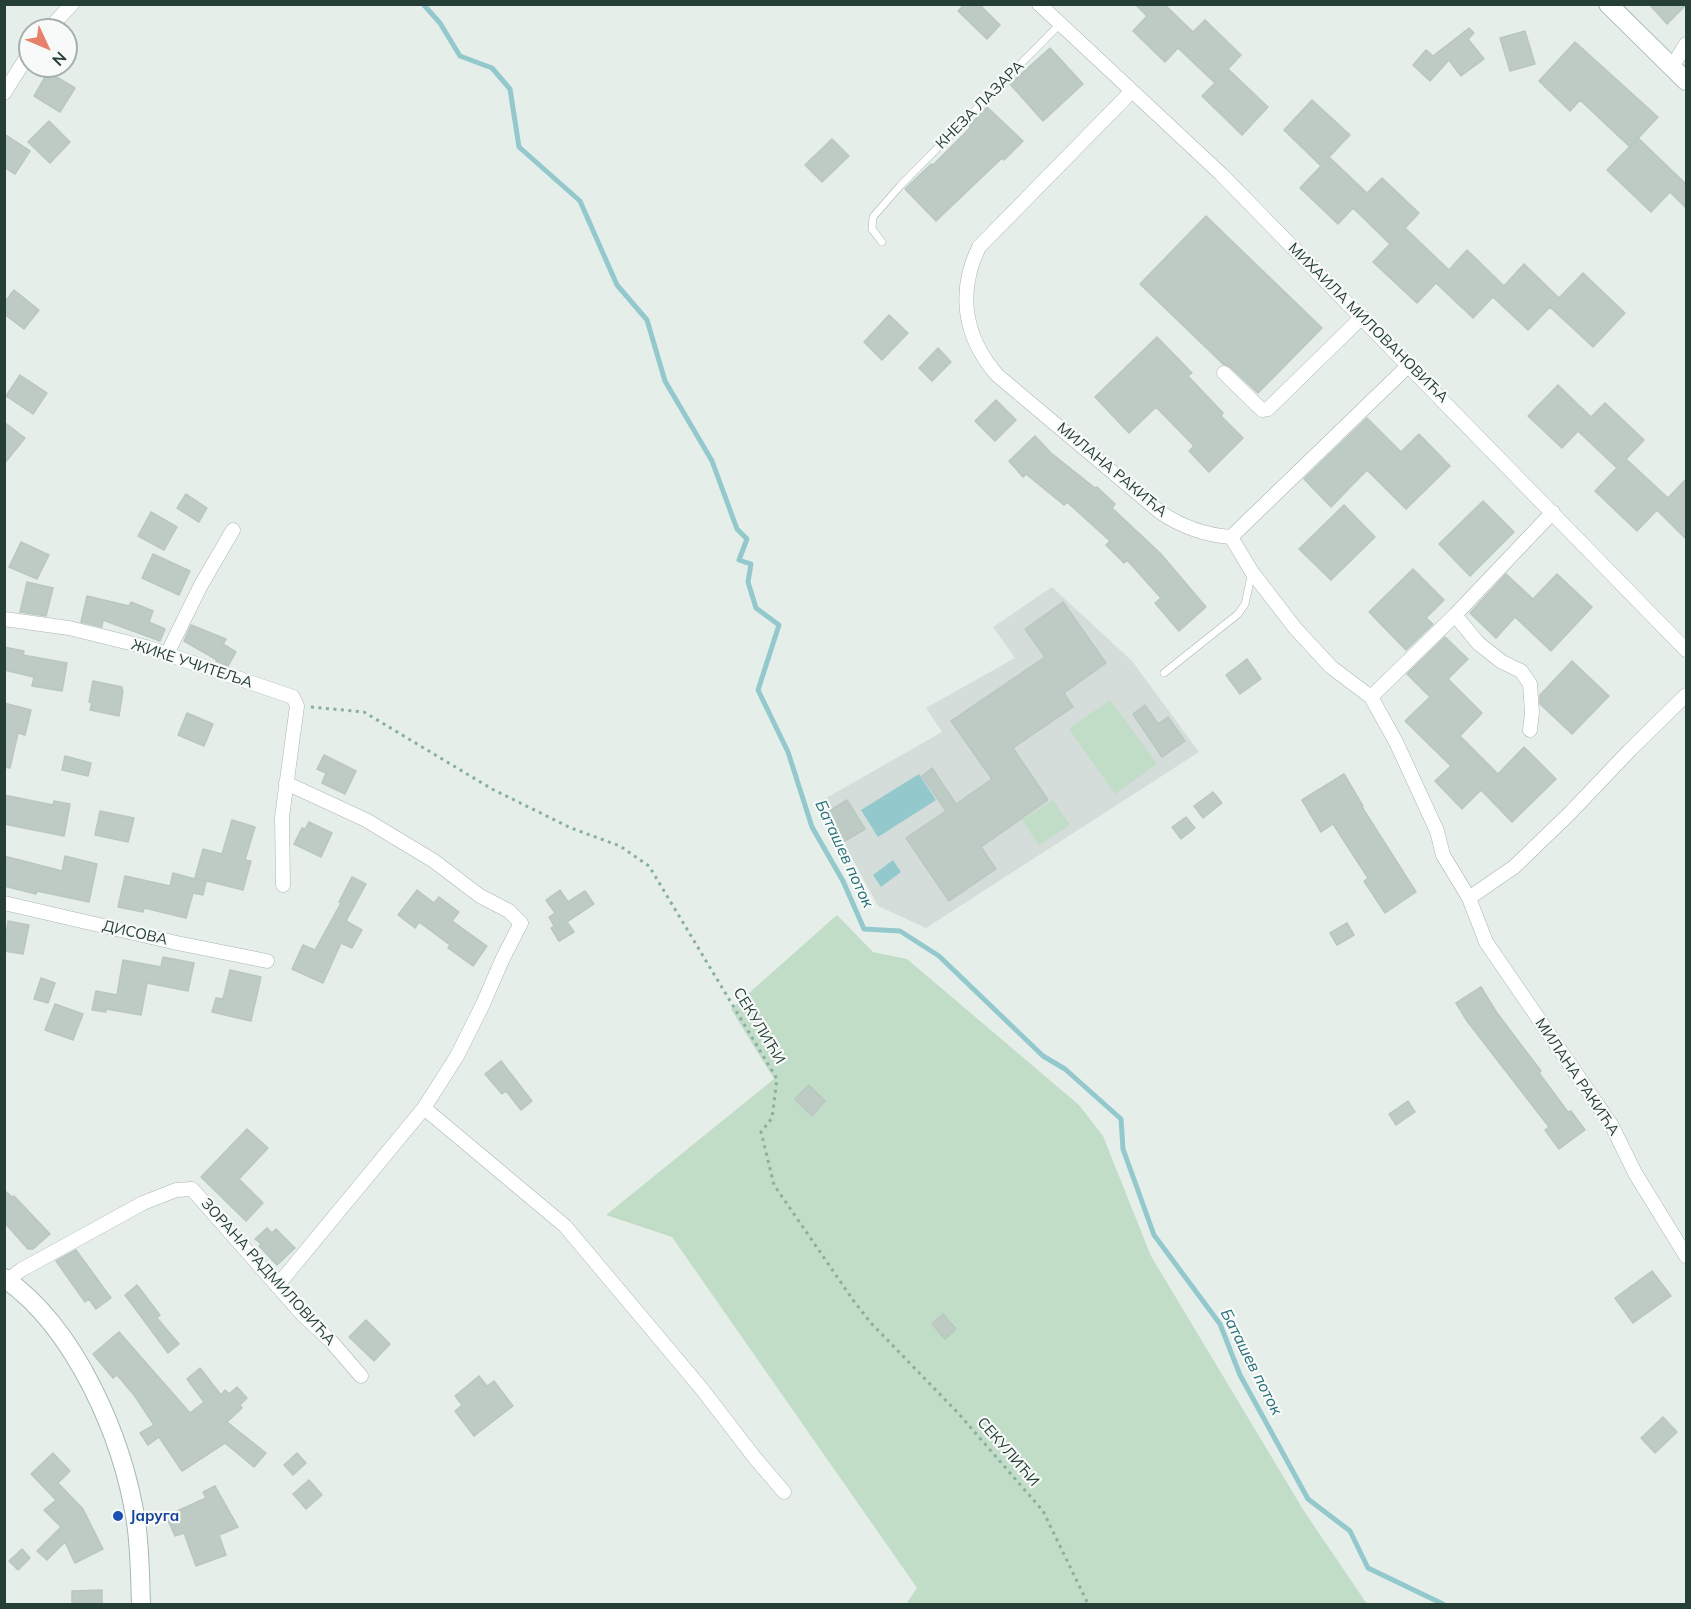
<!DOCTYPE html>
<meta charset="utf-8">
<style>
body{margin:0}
#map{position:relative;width:1691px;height:1609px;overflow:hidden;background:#e6eeea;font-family:Mulish,sans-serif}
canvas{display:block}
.frame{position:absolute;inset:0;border:6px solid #263f36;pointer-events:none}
.north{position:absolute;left:18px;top:18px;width:60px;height:60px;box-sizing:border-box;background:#f7faf8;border:2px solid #a3afaa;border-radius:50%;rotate:134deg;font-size:16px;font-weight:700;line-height:24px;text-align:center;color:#263f36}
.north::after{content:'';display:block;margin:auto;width:21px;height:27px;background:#e7816b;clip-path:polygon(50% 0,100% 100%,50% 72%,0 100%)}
</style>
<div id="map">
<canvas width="1691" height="1609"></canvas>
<div class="frame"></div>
<div class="north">N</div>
</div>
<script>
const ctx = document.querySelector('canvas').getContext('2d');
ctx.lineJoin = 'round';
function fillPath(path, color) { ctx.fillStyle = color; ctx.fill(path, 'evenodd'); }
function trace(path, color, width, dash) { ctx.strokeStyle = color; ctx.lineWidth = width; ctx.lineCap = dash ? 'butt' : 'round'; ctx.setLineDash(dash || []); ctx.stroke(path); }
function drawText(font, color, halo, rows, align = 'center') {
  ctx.font = font + ' Mulish,sans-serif'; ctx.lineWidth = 4.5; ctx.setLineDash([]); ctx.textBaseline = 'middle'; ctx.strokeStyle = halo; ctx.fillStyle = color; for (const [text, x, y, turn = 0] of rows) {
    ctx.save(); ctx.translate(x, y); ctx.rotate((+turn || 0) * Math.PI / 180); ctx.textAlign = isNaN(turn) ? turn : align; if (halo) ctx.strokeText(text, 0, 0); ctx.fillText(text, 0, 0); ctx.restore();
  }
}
const built = new Path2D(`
 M1052,587L1132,661L1199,752L926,928L878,906L821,801L942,732L926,708L1015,658L993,627Z`);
const green = new Path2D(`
 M1110,700L1157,764L1115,794L1069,729Z
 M1053,800L1070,825L1039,845L1022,820Z
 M837,915L873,952L907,959L1079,1105L1103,1136L1151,1256L1304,1511L1367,1604H906L917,1588L672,1237L606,1215L774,1079L731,1009Z`);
const water = new Path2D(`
 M919,774L936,800L878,837L861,810Z
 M893,860L901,872L881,887L873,875Z`);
const stream = new Path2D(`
 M423,4L440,23L460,56L492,68L510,89L519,147L580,201L617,285L647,320L665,381L712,461L737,529L747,539L739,560L751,564L748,582L756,608L779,625L758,690L788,752L812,827L843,881L864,929L900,931L939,956L1043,1056L1065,1069L1121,1119L1123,1149L1154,1235L1220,1324L1240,1375L1308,1499L1350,1531L1368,1568L1443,1604`);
const building = new Path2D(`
 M965,4H979L1000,25L987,39L958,11Z
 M1135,4H1164L1193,32L1205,20L1241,55L1228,69L1268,107L1242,135L1202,96L1215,83L1178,48L1165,62L1133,31L1147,16Z
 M1649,4H1686V5L1667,24Z
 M1469,28L1474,33L1468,39L1484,59L1461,76L1449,60L1430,81L1413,65L1426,50L1433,56Z
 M1525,31L1535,64L1510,71L1500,38Z
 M1575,42L1658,117L1630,147L1580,100L1570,111L1539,81Z
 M1050,48L1083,84L1043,121L1010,84Z
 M48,72L75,88L60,112L34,96Z
 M1312,100L1350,135L1329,157L1367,193L1382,178L1419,213L1405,228L1449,270L1467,250L1504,286L1524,264L1559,298L1583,273L1625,313L1593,347L1550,307L1528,330L1493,297L1473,318L1436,283L1417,303L1373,262L1390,244L1353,208L1338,224L1300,188L1321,166L1284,130Z
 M987,107L1023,141L1004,160L1002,158L936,221L905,189L931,164L933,165L970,128L969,126Z
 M49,121L70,142L50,163L28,142Z
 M4,134L30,151L15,174L4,167Z
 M1638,138L1686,184V208L1670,192L1651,212L1607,170Z
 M832,139L849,156L822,182L805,165Z
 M1206,216L1322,328L1258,393L1230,367L1223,364L1140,284Z
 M14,290L39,310L24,329L4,314V303Z
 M889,315L908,333L882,360L864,342Z
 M1157,337L1192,373L1188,376L1223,413L1221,416L1243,438L1209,472L1189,451L1194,446L1156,407L1129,433L1095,397Z
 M938,348L951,362L932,381L919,368Z
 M20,375L47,393L33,414L6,396Z
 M1558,385L1591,417L1605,403L1644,440L1626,459L1668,498L1686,479V539L1657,510L1637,531L1595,491L1617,468L1578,431L1562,448L1528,416Z
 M996,400L1016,420L995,441L975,421Z
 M1367,418L1401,452L1419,434L1450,466L1406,509L1367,470L1331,507L1304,479Z
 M4,422L25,438L4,464Z
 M1035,436L1051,453L1095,488L1097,487L1115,504L1112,508L1160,553L1206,607L1179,631L1155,603L1161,598L1127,560L1124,563L1106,545L1110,541L1067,502L1064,505L1026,474L1023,477L1009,461Z
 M186,494L207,508L199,522L177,508Z
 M1483,501L1514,532L1470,576L1439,544Z
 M1344,505L1375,537L1331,580L1299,549Z
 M151,512L177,527L164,550L138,536Z
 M21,542L49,555L37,579L9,567Z
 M153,554L190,571L179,595L142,578Z
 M1413,569L1444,600L1426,618L1433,624L1406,650L1369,612Z
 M1506,574L1533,599L1557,574L1592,607L1551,651L1515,617L1496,638L1470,613Z
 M27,582L53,588L46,616L20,612Z
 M87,596L129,606L131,602L153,611L149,622L165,629L160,641L103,620L102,627L81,622Z
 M1063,602L1106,663L1064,693L1073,707L1013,748L1048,800L981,847L996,869L949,901L906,838L946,811L922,776L932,768L956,804L992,779L951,721L1045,657L1025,629Z
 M191,625L226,639L223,644L236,652L228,666L216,661L217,660L184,641Z
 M1445,637L1468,659L1448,679L1482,713L1460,736L1498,774L1524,747L1556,779L1512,822L1481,790L1462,809L1435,781L1451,766L1405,721L1430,697L1407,674Z
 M4,647L24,651L23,655L67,663L62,691L32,686L34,677L4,670Z
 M1247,659L1261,679L1240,694L1226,675Z
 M1572,661L1609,696L1572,734L1540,704V695Z
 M93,681L122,687V691H123L119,716L90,710L92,703L89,702Z
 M4,703L31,710L25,735L18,733L10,768L4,767Z
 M1145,705L1158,724L1168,717L1185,741L1162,757L1133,714Z
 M187,713L213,724L204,746L178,735Z
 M324,755L356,771L345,794L322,783L326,773L317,769Z
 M65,756L91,763L88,776L62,770Z
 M1344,774L1363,806L1362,807L1416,892L1385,913L1364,881L1368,878L1333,824L1321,832L1302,800Z
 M1213,792L1222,803L1203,818L1194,806Z
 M4,795L53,805L54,801L70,804L64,836L4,824Z
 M847,800L865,829L843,842L826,813Z
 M100,811L134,818L128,842L95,835Z
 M1186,817L1195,828L1181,839L1172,827Z
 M232,820L255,827L245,860L251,861L243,890L195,878L203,849L222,854Z
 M309,822L332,833L321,857L294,844L302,828L305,829Z
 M4,856L62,871L65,856L97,864L89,902L37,891L36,894L4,886Z
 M173,873L206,882L203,895L193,893L186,918L144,908L143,912L118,907L125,876L170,886Z
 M352,877L366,884L346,921L362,930L352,948L341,943L323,983L292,969L303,945L315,950L341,903L339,902Z
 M417,890L434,903L439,897L459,912L452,921L487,946L473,966L448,948L450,945L419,922L415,928L398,915Z
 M560,890L568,902L585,891L594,904L567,922L574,932L559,941L551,928L554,926L549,917L555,913L546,900Z
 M8,921L29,925L23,954L4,951Z
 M1347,923L1354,935L1337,945L1330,933Z
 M163,957L194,963L188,991L147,983L141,1015L106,1009V1012L92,1010L96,991L117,995L123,960L161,967Z
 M230,970L261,977L251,1021L212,1012L216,998L223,999Z
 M41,978L55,983L48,1003L34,999Z
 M1481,987L1497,1013L1541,1071L1539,1073L1568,1112L1571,1111L1585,1130L1559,1149L1545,1130L1549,1127L1467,1021L1456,1003Z
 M55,1004L83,1014L73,1040L45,1030Z
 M501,1061L532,1101L521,1110L506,1091L502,1094L485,1074Z
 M809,1085L825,1101L812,1116L795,1099Z
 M1408,1101L1415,1112L1396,1125L1389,1114Z
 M247,1129L268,1148L239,1179L263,1203L246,1221L201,1177Z
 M4,1190L12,1197L14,1196L50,1234L33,1249H28L4,1222Z
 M267,1228L272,1233L276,1229L295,1248L277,1265L259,1246L261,1244L255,1239Z
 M76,1250L111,1298L96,1309L89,1299L85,1302L56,1261Z
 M1652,1271L1671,1296L1633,1323L1615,1298Z
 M137,1285L160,1315L157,1318L179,1344L168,1353L125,1295Z
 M943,1314L956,1329L945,1339L932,1324Z
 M366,1320L390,1344L374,1361L349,1337Z
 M119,1332L190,1413L204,1402L187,1379L200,1368L221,1395L225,1390L229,1394L237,1387L247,1398L240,1405L242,1408L227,1422L266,1453L254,1467L225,1443L182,1471L159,1437L148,1445L140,1433L154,1425L134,1395L117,1375L113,1378L93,1354Z
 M479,1376L487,1386L494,1381L513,1406L474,1436L455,1411L462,1405L455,1396Z
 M1663,1417L1677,1432L1655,1453L1641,1438Z
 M53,1453L70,1471L58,1483L83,1509L103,1549L75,1563L65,1542L47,1560L37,1551L61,1527L44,1510L56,1500L31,1474Z
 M297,1453L306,1463L293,1475L284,1465Z
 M309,1480L322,1495L306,1509L293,1494Z
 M215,1486L238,1527L219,1535L226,1555L196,1566L184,1533L175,1536L166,1516L206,1498L203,1492Z
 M22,1549L30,1558L18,1570L9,1561Z
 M102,1590V1605H72V1591Z`);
const path = new Path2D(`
 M311,707L364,712L492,789L571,828L620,846L649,866L777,1079L772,1118L761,1132L774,1185L853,1300L870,1322L959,1414L1043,1511L1088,1604`);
const lane = new Path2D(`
 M882,242L872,229L873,217L900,186L1060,24
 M1164,673L1238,614L1245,604L1252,572`);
const street = new Path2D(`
 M1039,4L1221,174L1686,650
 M48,30L72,4
 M1672,67L1686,44
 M1132,91L979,247C957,292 964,337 997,375L1160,512C1182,527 1204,535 1231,537L1252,572L1295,628L1331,667L1371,697L1396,742L1437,831L1443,855L1469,898L1486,942L1612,1126L1635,1173L1686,1256
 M4,93L30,52
 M1224,373L1262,410L1268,409L1362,317
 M1231,537L1409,365
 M1455,615L1478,643L1502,662L1521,671L1530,684L1532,712L1530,730
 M4,619L69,628L146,647L293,697L297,706L282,817L283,885
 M167,654L201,585L233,530
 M1371,697L1455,615L1553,512
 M1469,898L1514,867L1569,814L1630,750L1686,695
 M4,903L177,943L267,961
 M424,1108L565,1226L701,1388L755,1458L784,1492
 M8,1280L21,1270L143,1203L176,1190L192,1189L303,1315L330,1340L361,1376
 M277,1286L424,1108L457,1056L483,1004L503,958L521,923L509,911L480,896L434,861L366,820L286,783`);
const secondary = new Path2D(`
 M1608,4L1686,81
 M4,1278C76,1328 123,1438 136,1522C140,1549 140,1577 141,1604`);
const markers = [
 [118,1516,6,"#1a4fb4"]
];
const streetNames = [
 ["КНЕЗА ЛАЗАРА",980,105,-45],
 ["МИХАИЛА МИЛОВАНОВИЋА",1368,323,45],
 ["МИЛАНА РАКИЋА",1112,470,40],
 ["ЖИКЕ УЧИТЕЉА",192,664,18],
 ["ДИСОВА",135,933,13],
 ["СЕКУЛИЋИ",759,1026,59],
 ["МИЛАНА РАКИЋА",1577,1077,56],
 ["ЗОРАНА РАДМИЛОВИЋА",268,1272,48],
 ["СЕКУЛИЋИ",1008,1452,49]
];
const transitNames = [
 ["Јаруга",130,1516]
];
const waterNames = [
 ["Баташев поток",844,854,65],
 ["Баташев поток",1251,1362,63]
];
fillPath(built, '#d4ddd9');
fillPath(green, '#c1ddc7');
fillPath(water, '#93c9cd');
trace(stream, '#93c9cd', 5);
fillPath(building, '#becbc5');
trace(building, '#b9c7c0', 1.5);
trace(lane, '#a9b6b0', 8);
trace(street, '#a9b6b0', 15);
trace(secondary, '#a5b9b1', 20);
trace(path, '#89afa0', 3, [3, 4.5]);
trace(lane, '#fff', 7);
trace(street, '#fff', 14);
trace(secondary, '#fff', 18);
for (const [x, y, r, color] of markers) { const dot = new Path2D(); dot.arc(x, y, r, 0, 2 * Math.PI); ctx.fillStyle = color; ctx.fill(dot); trace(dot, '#f7faf8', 2); }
drawText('15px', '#263f36', '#f7faf8', streetNames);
drawText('bold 15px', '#164399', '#f7faf8', transitNames, 'left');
drawText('italic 16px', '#256e76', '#f7faf8', waterNames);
</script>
